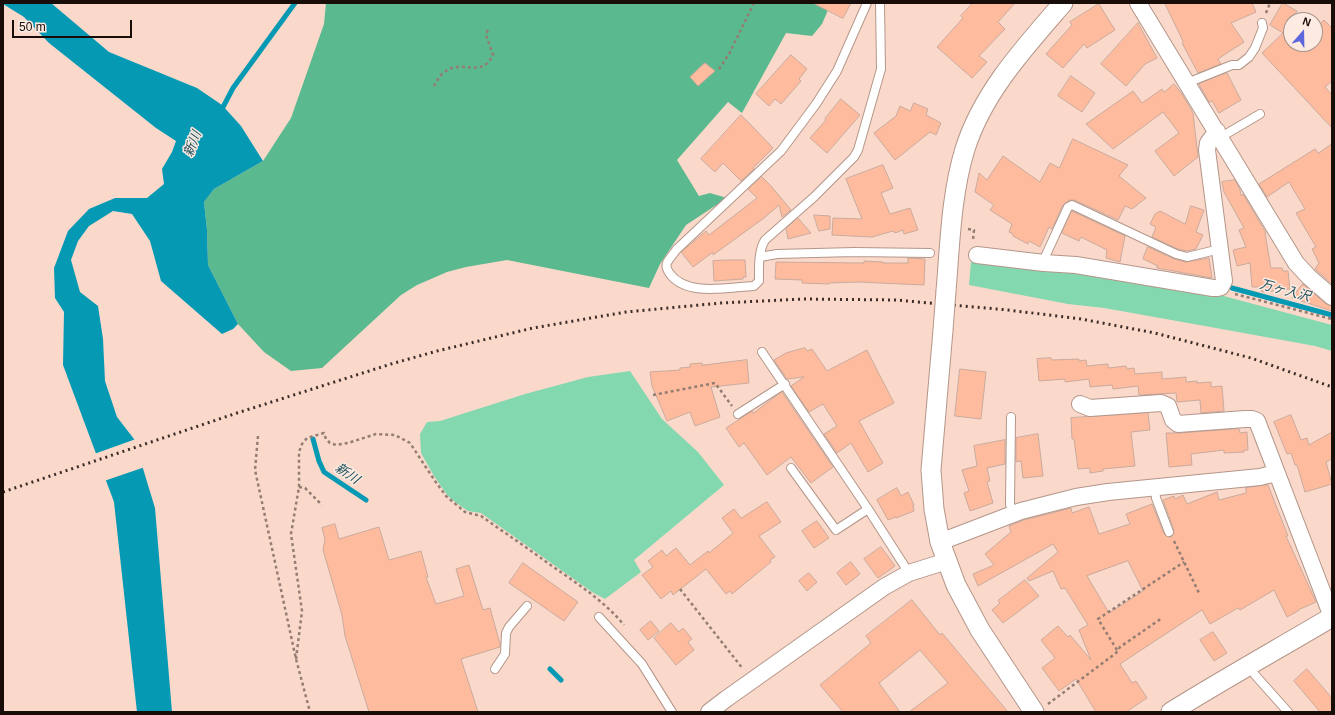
<!DOCTYPE html>
<meta charset="utf-8">
<style>
body{margin:0}
#map{position:relative;width:1335px;height:715px;overflow:hidden;background:#fad9cb;font-family:Arial,sans-serif}
canvas{display:block}
.frame{position:absolute;inset:0;border:4px solid #180d09;pointer-events:none}
.north{position:absolute;left:1283px;top:12px;width:40px;height:40px;box-sizing:border-box;background:#fdeae1;border:1px solid #a1928b;border-radius:50%;rotate:20deg;font-size:11px;font-weight:700;line-height:16px;text-align:center;color:#180d09}
.north::after{content:'';display:block;margin:auto;width:14px;height:18px;background:#5c66dd;clip-path:polygon(50% 0,100% 100%,50% 72%,0 100%)}
.scale{position:absolute;left:12px;top:20px;width:120px;height:18px;box-sizing:border-box;border:2px solid #180d09;border-top:0;padding-left:5px;font-size:12px;line-height:14px;white-space:nowrap;color:#180d09;-webkit-text-stroke:3px #fdeae1;paint-order:stroke}
</style>
<div id="map">
<canvas width="1335" height="715"></canvas>
<div class="frame"></div>
<div class="north">N</div>
<div class="scale">50 m</div>
</div>
<script>
const ctx = document.querySelector('canvas').getContext('2d');
ctx.lineJoin = 'round';
function fillPath(path, color) { ctx.fillStyle = color; ctx.fill(path, 'evenodd'); }
function trace(path, color, width, dash) { ctx.strokeStyle = color; ctx.lineWidth = width; ctx.lineCap = dash ? 'butt' : 'round'; ctx.setLineDash(dash || []); ctx.stroke(path); }
function drawText(font, color, halo, rows, align = 'center') {
  ctx.font = font + ' Arial,"Noto Sans JP",sans-serif'; ctx.lineWidth = 3; ctx.setLineDash([]); ctx.textBaseline = 'middle'; ctx.strokeStyle = halo; ctx.fillStyle = color; for (const [text, x, y, turn = 0] of rows) {
    ctx.save(); ctx.translate(x, y); ctx.rotate((+turn || 0) * Math.PI / 180); ctx.textAlign = isNaN(turn) ? turn : align; if (halo) ctx.strokeText(text, 0, 0); ctx.fillText(text, 0, 0); ctx.restore();
  }
}
const green = new Path2D(`
 M971,262L1083,272L1220,295L1332,325V351L1315,346L1216,328L1104,308L1068,304L969,285Z
 M630,371L662,419L698,452L724,485L634,560L641,572L605,599L592,592L481,513L468,511L455,502L447,495L434,476L421,453L420,434L427,422L440,421L525,394L588,377Z`);
const forest = new Path2D(`
 M326,3H831L822,24L812,36L786,33L742,113L728,102L677,160L699,196L710,193L727,198L686,225L660,264L649,288L507,260L466,267L447,272L431,279L417,285L401,295L322,368L291,371L264,352L238,324L208,265L207,230L204,202L214,189L263,161L291,118L324,24Z`);
const water = new Path2D(`
 M3,3H51L109,52L197,88L222,105L241,126L263,161L214,189L204,202L207,230L208,265L238,324L233,329L222,334L161,281L150,241L132,214L113,211L89,226L78,241L71,260L80,292L98,306L103,339L105,381L117,417L134,439L155,508L172,712H137L114,502L63,365L64,312L55,298L54,268L68,231L89,209L115,198H147L164,184L162,169L172,152L176,141L156,128L49,43L24,17L3,4Z`);
const pier = new Path2D(`
 M136,439L145,467L104,481L94,454Z`);
const stream = new Path2D(`
 M221,111L233,88L295,3
 M1232,288L1332,315
 M313,439L319,461L324,472L366,500
 M550,669L561,680`);
const building = new Path2D(`
 M813,3H851L843,18Z
 M973,3H1015L998,22L1005,29L979,56L987,62L972,78L937,47L963,18L961,16Z
 M1165,3H1252L1256,12L1231,23L1244,42L1218,59L1221,64L1198,73L1182,43L1183,42Z
 M1283,3L1297,11L1291,20V44H1315V28L1324,20L1332,28V81L1325,87L1332,95V128L1262,53L1283,33L1270,25Z
 M1099,4L1115,30L1087,48L1084,44L1063,68L1046,54L1072,25L1070,22Z
 M1138,23L1157,58L1145,64L1126,86L1101,64Z
 M791,55L807,69L799,79L801,81L781,104L775,99L769,106L756,94Z
 M705,63L715,71L698,86L690,77Z
 M1227,73L1241,100L1219,113L1212,101L1209,102L1199,84Z
 M1071,76L1095,93L1082,112L1058,96Z
 M1174,84L1182,94L1193,113L1198,157L1174,176L1155,151L1179,133L1163,112L1113,149L1086,124L1133,91L1142,103L1162,89L1164,92Z
 M841,99L860,115L827,153L810,138L826,120L825,119Z
 M914,103L928,109L926,115L941,123L936,135L930,132L895,160L874,133L896,116L900,106L910,111Z
 M741,115L751,125L773,148L753,168L754,169L741,181L723,163L715,172L701,159Z
 M1073,139L1128,165L1119,176L1146,198L1132,209L1125,206L1118,220L1074,200H1070L1063,205L1052,229L1049,227L1040,247L1029,241L1028,244L1013,236V234L1009,232L1012,224L990,210L994,205L975,192L979,173L987,180L1003,156L1040,182L1050,163L1059,168Z
 M1332,144V284L1315,269L1319,263L1312,249L1316,247L1296,213L1305,209L1289,182L1267,197L1259,184L1315,149L1318,153Z
 M883,165L893,188L881,193L890,214L910,208L918,230L904,234L903,230L895,233L893,231L872,237L832,235L833,218L862,219L846,179Z
 M762,177L771,186L791,210L782,217L779,205L764,218L713,255V252L693,267L681,252L706,231L709,235L757,198L748,189Z
 M1235,180L1240,190L1241,196L1243,194L1266,233H1265L1271,268H1282L1283,271H1288L1290,289L1262,292L1260,287H1252L1250,263L1237,266L1233,250L1246,247L1239,230L1244,228L1224,192L1222,182Z
 M1191,206L1204,210L1196,232L1203,235L1196,249L1187,251L1178,249L1152,237L1156,227L1150,224L1155,214L1160,211L1185,224Z
 M1072,211L1125,236L1120,262L1106,258L1107,250L1081,237L1079,241L1062,233Z
 M814,215L830,216V229L819,231Z
 M798,218L811,233L788,239L786,229Z
 M1148,247L1174,259L1186,262L1209,258L1212,278L1157,268V266H1158L1143,259Z
 M908,258L925,259L924,285L858,282L829,283V284L802,283V280L775,279L776,262L864,263V261L883,262V263H908Z
 M725,260H745L746,277H743V279L714,281L713,261Z
 M1303,284L1326,304L1332,306V311L1292,298Z
 M805,348L807,351L812,349L827,371L867,350L876,368L894,403L859,421L883,463L868,472L851,443L837,453L824,434L837,426L823,404L809,412L791,386L804,377L787,379L774,360L786,353Z
 M1051,358L1052,360L1079,359V361L1086,360L1087,366L1108,364V368L1126,366L1127,369L1134,368L1135,374L1162,372V379L1186,377V382L1197,381V383L1211,382V387L1222,386L1224,411L1201,413L1200,400L1177,402L1176,393L1139,395L1138,386L1113,389L1112,385L1090,387L1089,379L1065,382V379L1039,381L1037,359Z
 M747,360L749,383L711,387L720,417L695,426L690,412L667,421L652,386L650,372L680,370V368L690,367V364L702,363V365Z
 M960,369L986,372L981,419L955,416Z
 M782,392L833,467L811,483L791,457L767,475L744,443L739,447L726,428L752,411L753,413Z
 M1148,413L1150,430L1131,432L1135,466L1103,469V471L1090,473V468L1078,469L1074,439H1072L1071,418Z
 M1291,415L1301,440L1307,438L1309,445L1332,432V459L1326,462L1332,484L1305,492L1297,465H1295L1291,453L1287,454L1274,422Z
 M1239,429L1240,433L1247,432L1248,450H1244V452L1224,453V450L1191,454L1192,465L1169,467L1166,433H1179Z
 M1038,434L1043,476L1023,478L1021,461L1016,462V438Z
 M1005,440V464L987,468L990,481L987,482L993,503L970,511L964,493L969,491L962,470L977,466L974,446Z
 M1268,485L1288,536H1286L1316,602L1298,610V611L1287,617L1274,590L1240,610L1238,608L1210,624L1202,610L1120,664L1132,683L1136,681L1147,698L1126,712H1096L1076,679L1059,691L1042,668L1055,658L1041,640L1058,626L1068,637L1070,635L1091,660L1079,630L1088,625L1065,588L1061,589L1053,571L1029,581L1027,578L1058,552L1053,544L978,586L973,574L994,565L985,554L1011,532L1009,526L1024,520L1071,508L1072,513L1089,507L1099,534L1130,524L1126,514L1152,504L1164,534L1168,537H1171L1173,535L1174,530L1163,500L1174,496L1175,499L1183,495L1187,504L1217,492L1219,500L1246,493V488ZM1128,561L1143,591L1109,613L1087,576Z
 M897,488L901,496L908,492L914,505H913L914,511L896,518V517L888,520L877,500Z
 M767,502L781,522L759,536L775,557L770,560L771,562L732,594L730,591L726,594L706,569L673,595L671,591L661,599L642,575L653,567L648,561L662,550L666,556L676,548L690,565L708,551L709,553L733,533L722,518L734,509L741,518Z
 M817,521L829,538L814,548L802,531Z
 M335,524L339,539L379,527L389,560L421,551L428,577H426L436,604L464,596L456,569L469,565L483,610L490,608L500,644V647L461,659L478,712H369L345,636L342,615L323,550L325,539L322,528Z
 M881,547L895,566L878,578L864,559Z
 M851,562L860,574L846,585L837,573Z
 M523,563L578,602L564,621L509,583Z
 M809,573L817,582L807,591L799,581Z
 M1025,580L1039,596L1003,623L992,610L1000,603L998,601Z
 M912,600L940,635L942,633L1008,712H909L948,683L920,650L879,683L900,712H843L820,685L871,643L866,636Z
 M651,621L659,631L648,640L640,630Z
 M671,623L679,632L683,628L692,639L688,642L694,650L676,665L654,638Z
 M1213,632L1227,653L1214,661L1200,640Z
 M1307,669L1332,698V712H1320L1294,681Z`);
const path = new Path2D(`
 M1266,13L1270,3
 M719,69L729,54L754,3
 M434,86C437,80 441,74 446,71C464,59 481,79 493,55L486,35L488,29
 M968,229L974,230L973,240
 M1235,294L1332,319
 M653,395L715,383L732,406
 M258,436L255,470L296,659L310,712
 M299,487L305,488L322,505
 M1174,541L1199,593
 M680,589L743,669
 M1117,650L1098,619L1184,562
 M296,659L302,611L291,534L299,487V452L302,444L307,438L324,433L326,439L330,443L336,445L348,443L376,434L395,435L410,443L435,481L446,496L465,512L481,516C505,533 529,549 552,566C578,584 604,601 624,625
 M1048,704L1116,653L1120,647L1162,618`);
const service = new Path2D(`
 M867,3L837,71L816,104L781,151L676,250C674,254 669,258 667,263C665,267 668,271 670,274C687,297 729,287 754,286L759,281C759,269 758,251 765,240L814,197L854,157L858,150L881,69L880,3
 M1187,83L1232,65H1239L1249,57L1255,48L1263,28L1262,23
 M1221,137L1260,114
 M760,257L777,254L854,252L930,253
 M1044,263L1045,257L1068,207L1072,205L1176,254L1187,257L1220,249
 M762,352L868,509L909,573
 M738,414L785,384
 M1011,417L1010,504L1013,514
 M791,468L836,530L868,509
 M1155,488L1156,498L1169,532
 M599,617L642,664L672,712
 M1249,666L1255,675L1288,712
 M495,669L505,654L506,633L509,627L527,606`);
const minor = new Path2D(`
 M1138,3L1296,263L1309,277L1332,297
 M977,255L1044,263L1076,265L1213,288H1218L1221,287L1224,281L1207,150L1208,143L1217,131
 M1080,404L1090,408L1161,403L1168,406L1173,420L1178,424L1245,419H1252L1257,421L1332,617
 M940,542L1021,511L1076,497L1108,492L1260,477L1276,473
 M709,712L726,699L884,587L909,573L947,561`);
const tertiary = new Path2D(`
 M946,291C950,244 951,195 965,149C983,92 1025,47 1063,3
 M943,330L931,470L934,509L940,542L956,585L980,630L1034,712
 M1171,712C1224,679 1278,649 1332,617`);
const rail = new Path2D(`
 M3,492L237,413L391,364L437,351L533,328L626,312L721,303L804,299L896,300L1008,310L1081,319L1155,333L1251,358L1332,387`);
const tertiaryBridge = new Path2D(`
 M943,330L946,291`);
const waterNames = [
 ["新川",193,144,-68],
 ["万ヶ入沢",1285,291,15],
 ["新川",347,474,34]
];
fillPath(green, '#84d8b0');
fillPath(forest, '#5ab98e');
fillPath(water, '#0599b3');
fillPath(pier, '#fad9cb');
trace(stream, '#0599b3', 5);
fillPath(building, '#ffbb9d');
trace(building, '#c9aa9d', 1);
trace(service, '#b49689', 10);
trace(minor, '#b49689', 18);
trace(tertiary, '#b49689', 21);
trace(path, '#947d73', 2.5, [3, 3]);
trace(service, '#fff', 8);
trace(minor, '#fff', 16);
trace(tertiary, '#fff', 19);
trace(rail, '#3c2d28', 3, [2, 4]);
trace(tertiaryBridge, '#b49689', 21, []);
trace(tertiaryBridge, '#fff', 19);
drawText('italic 13px', '#20525e', '#fdeae1', waterNames);
</script>
